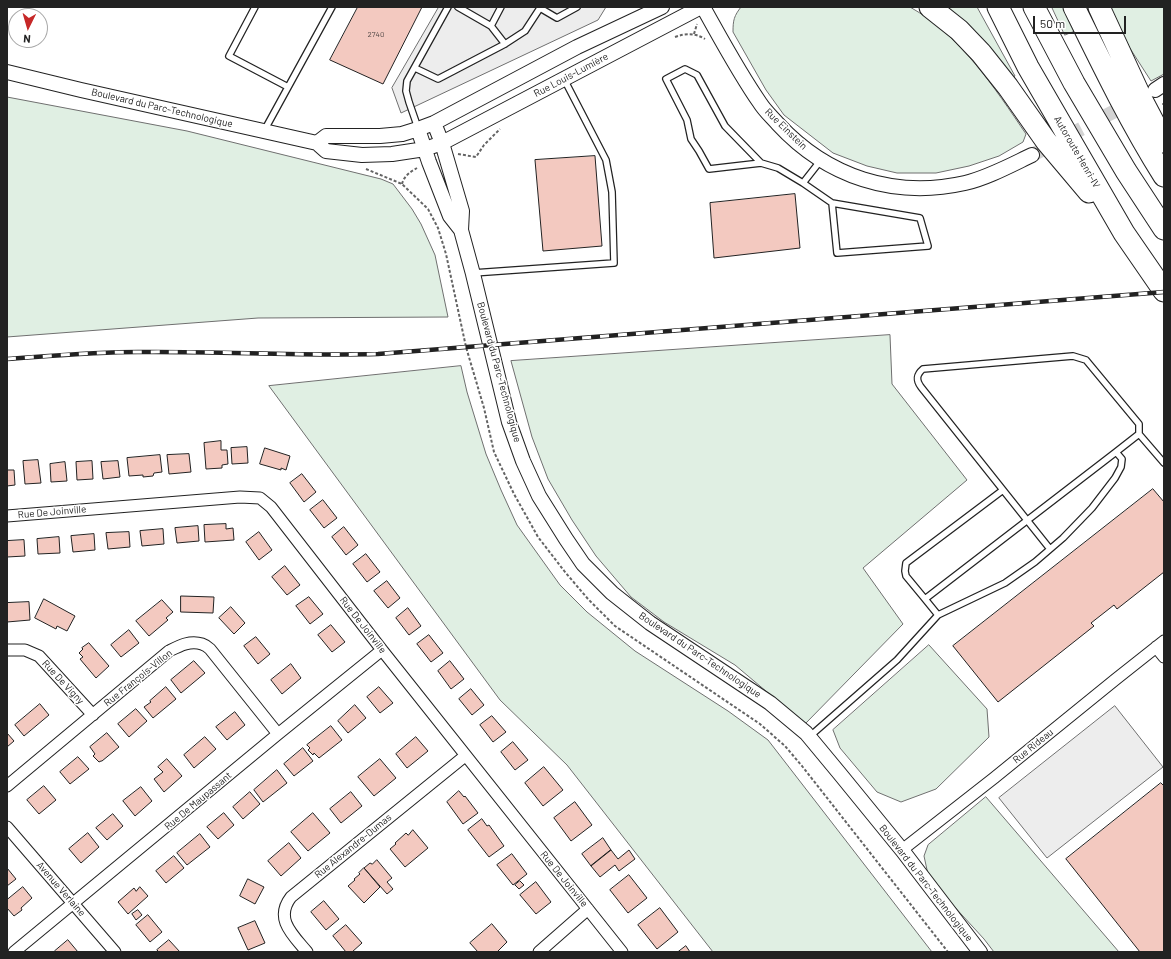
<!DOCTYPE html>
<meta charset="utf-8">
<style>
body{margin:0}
#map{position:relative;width:1171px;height:959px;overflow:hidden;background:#fff;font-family:Barlow,sans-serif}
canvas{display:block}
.frame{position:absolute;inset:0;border:8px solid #222;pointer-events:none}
.north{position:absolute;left:8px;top:8px;width:40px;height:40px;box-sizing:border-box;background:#fff;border:1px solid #a7a7a7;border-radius:50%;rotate:185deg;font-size:11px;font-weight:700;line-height:16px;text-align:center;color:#222}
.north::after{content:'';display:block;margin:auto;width:14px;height:18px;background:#c62828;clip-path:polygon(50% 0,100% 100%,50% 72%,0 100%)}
.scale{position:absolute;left:1033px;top:16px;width:93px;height:18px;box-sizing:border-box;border:2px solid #222;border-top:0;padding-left:5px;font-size:12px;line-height:14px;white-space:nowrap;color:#222;-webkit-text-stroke:3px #fff;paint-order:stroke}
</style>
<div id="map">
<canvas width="1171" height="959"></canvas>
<div class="frame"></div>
<div class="north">N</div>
<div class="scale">50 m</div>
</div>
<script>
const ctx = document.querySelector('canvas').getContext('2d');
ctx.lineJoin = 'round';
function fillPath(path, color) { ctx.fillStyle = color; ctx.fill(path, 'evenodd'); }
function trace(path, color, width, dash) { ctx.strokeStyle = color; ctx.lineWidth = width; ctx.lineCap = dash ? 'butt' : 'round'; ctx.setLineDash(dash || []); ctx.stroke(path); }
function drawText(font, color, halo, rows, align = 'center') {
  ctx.font = font + ' Barlow,sans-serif'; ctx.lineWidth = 3; ctx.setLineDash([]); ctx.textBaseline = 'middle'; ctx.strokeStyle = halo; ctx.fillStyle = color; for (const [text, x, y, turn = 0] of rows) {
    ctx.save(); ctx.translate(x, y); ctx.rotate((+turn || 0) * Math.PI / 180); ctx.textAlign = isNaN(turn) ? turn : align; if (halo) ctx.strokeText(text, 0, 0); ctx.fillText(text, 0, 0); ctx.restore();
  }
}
const green = new Path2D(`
 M741,7H910C961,36 994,87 1026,134L1023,142L999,156L969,166L936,173H897L867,166L833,153L784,115L766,90L733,32C733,20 734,16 741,7Z
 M941,7H977L1015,76L1009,80Z
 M1052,7H1063L1075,31L1065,35Z
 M1108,7H1164V74L1151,81L1122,36Z
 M7,97L187,131L381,179L393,184L412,209L421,224L435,255L448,317L258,318L7,337Z
 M890,335L892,384L967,480L863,568L903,624L805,724L735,665L664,622L631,597L596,556L572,520L548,479L532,437L511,361Z
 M461,366L467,392L486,454L501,490L517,525L560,585L587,612L635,651L728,711L768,740L932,952H713L567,765L500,700L269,386Z
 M929,645L987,709L989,737L936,789L901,802L877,792L840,748L833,730Z
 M986,797L1119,952H994L984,939L929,879L924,856L928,845Z`);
const parking = new Path2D(`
 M439,7H606L598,20L401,113L392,88Z
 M1115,706L1163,767L1047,858L999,798Z`);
const building = new Path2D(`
 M358,7H422L383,84L330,60Z
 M595,156L602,246L543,251L535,160Z
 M795,194L800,248L714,258L710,203Z
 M221,441V450H227L228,464L222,465V468L206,469L204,443Z
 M247,447L248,463L232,464L231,448Z
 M265,448L290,456L286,470L281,468V470L260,464Z
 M189,454L191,472L169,474L167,455Z
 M160,455L162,472L154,473L153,476L143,477V475L129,476L127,458Z
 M38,460L41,483L25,484L23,461Z
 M92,461L93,479L77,480L76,462Z
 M118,461L120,477L103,479L101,462Z
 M65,462L67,481L51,482L50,464Z
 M7,470H14L15,485L7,486Z
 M302,474L316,492L304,502L290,483Z
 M1153,489L1164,502V572L1117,609L1114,605L1091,623L1094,626L998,702L953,646Z
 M323,500L337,518L324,528L310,510Z
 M226,524V529L233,528L234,540L205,542L204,525Z
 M198,526L199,541L177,543L175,528Z
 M344,527L358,545L346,555L332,537Z
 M163,529L164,544L142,546L140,531Z
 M129,532L130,547L108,549L106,533Z
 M259,532L272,550L259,560L246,542Z
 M94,534L95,550L73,552L71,536Z
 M59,537L60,553L38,554L37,539Z
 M24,540L25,556L7,557V541Z
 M366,554L380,572L367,582L353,564Z
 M285,566L300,585L287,595L272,577Z
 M387,581L400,598L388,608L374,591Z
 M181,596L214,597L213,613L181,612Z
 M309,597L323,614L310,624L296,606Z
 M44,599L75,616L67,631L57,626L56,629L35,618Z
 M162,600L173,612L166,618L168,620L149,636L136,621Z
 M29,602L30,620L7,622V603Z
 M231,607L245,623L234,634L219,618Z
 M408,608L421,626L409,635L396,618Z
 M331,625L345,642L332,652L318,635Z
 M129,630L139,643L121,657L111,645Z
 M429,635L443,653L431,662L417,644Z
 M256,637L270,654L258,664L244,646Z
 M89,643L109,666L96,678L80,659L83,657L79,653L83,649L82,648Z
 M194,661L205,673L181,693L171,680Z
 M450,661L464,679L451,689L438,671Z
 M291,664L301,678L282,694L271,680Z
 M166,687L176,699L153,718L144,707L151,702L150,701Z
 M379,687L393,703L380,713L367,697Z
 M471,689L484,705L472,715L459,699Z
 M40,704L49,715L24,736L15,725Z
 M355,705L366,718L348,733L338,721Z
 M136,709L147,721L129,737L118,724Z
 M235,712L245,725L227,740L216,727Z
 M492,716L506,732L493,742L480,725Z
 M331,726L342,740L319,758L314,753L313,755L308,750L310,748L307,745Z
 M7,733L14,741L7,747Z
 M107,733L119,747L102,761H101L99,762L93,756L95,754L90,747Z
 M205,737L216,749L194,768L184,755Z
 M416,737L428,751L407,768L396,754Z
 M513,742L528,760L515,770L501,752Z
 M303,748L313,761L294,776L284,764Z
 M78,757L89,769L70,784L60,772Z
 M167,759L182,776L164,792L154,779L163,772L158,767Z
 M380,759L396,778L374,796L358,777Z
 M544,767L563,790L543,806L525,783Z
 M277,770L287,783L263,802L254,790Z
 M1161,783L1164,786V952H1140L1066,859Z
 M44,786L56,800L39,814L27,800Z
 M141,787L152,801L135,816L123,801Z
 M459,791L464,797L465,796L478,813L463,824L447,802Z
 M250,792L260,804L243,819L233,807Z
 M351,792L362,806L341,823L330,809Z
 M575,802L592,825L571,841L554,818Z
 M224,813L234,825L218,839L207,827Z
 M313,813L330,833L308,851L291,832Z
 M113,814L123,826L107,840L96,828Z
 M482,819L487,826L489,825L504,846L489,857L468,830Z
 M413,830L428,848L405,867L390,849L396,844L395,843L406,833L408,835Z
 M88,833L99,847L81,863L69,849Z
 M200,834L210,847L187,865L177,853Z
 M603,838L611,850L591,866L582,854Z
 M289,843L301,858L281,876L268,861Z
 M611,850L618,859L629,850L635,859L619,871L615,865L600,877L591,866Z
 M512,854L527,874L513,885L497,865Z
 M174,856L184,868L166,883L156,871Z
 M377,860L392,878L387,882L393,889L387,894L364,868L370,863L372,864Z
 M7,868L16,879L7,886Z
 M364,868L380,887L364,903L348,886L355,880L354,879L360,874L359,873Z
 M629,875L647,898L628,913L610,890Z
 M248,879L264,887L255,904L240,896Z
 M520,881L524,885L519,889L515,885Z
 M536,882L551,902L536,914L520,895Z
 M23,887L32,898L21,908L22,910L14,916L7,908V900Z
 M140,887L148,896L128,914L118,902L134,888L136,891Z
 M324,901L339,919L326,930L311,912Z
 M660,908L678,932L657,949L638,925Z
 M138,910L142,915L136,920L132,914Z
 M148,915L162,932L150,942L136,925Z
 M255,921L265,943L248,950L238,928Z
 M492,924L507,942L497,952H478L470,943Z
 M346,925L362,943L352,952H346L333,936Z
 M68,940L78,952H56L55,951Z
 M169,940L180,952H159L157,950Z
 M686,946L690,952H678Z`);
const tertiaryTunnel = new Path2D(`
 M1032,155L1132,102`);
const path = new Path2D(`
 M694,34L697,24
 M675,37C686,33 695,33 705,39
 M458,154L476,157L484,145L500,129
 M366,169L402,184L428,209L438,228L446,254L466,347L484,408L494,452L514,494L538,537L565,572L588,599L615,626L760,724L785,746L802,766L948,952
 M402,184C404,176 410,172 417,168`);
const service = new Path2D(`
 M255,7L229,56L288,87
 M458,7L491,26L501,7
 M491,26L505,44
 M415,68L438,79L505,44L525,31L540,8L557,18L577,7
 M418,128L409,102L406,91L407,81L448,7
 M264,131L332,7
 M761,163L725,126L697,75L685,69L666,79L687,120L691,139L699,151L709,169L761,163L778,168L803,183L821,160
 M803,183L832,203L837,253L928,246L920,218L832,203
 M473,273L614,263L612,192L606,160L564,79
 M1116,452L1139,434
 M1050,549L921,387C916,380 916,375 923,369L1073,356L1086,360L1139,424V434L1164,463
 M925,599L906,576L905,571L906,563L1003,490
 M809,737L897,660L938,615L1005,583L1035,562L1063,538L1092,508L1115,478L1121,467L1122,459L1116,452L925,599L938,615`);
const minor = new Path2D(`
 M7,516L240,497L260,498L271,507L382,650L622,952
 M1156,647L1164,657
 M7,650H25L39,656L93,715
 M7,786L169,651C179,646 190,640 202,644C205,645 208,647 210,649L278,734
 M7,827L115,952
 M902,850L994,778L1116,679L1164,641
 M14,952L278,734L382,650
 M307,952C293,935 274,919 291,897L465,756
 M539,952L588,909`);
const tertiary = new Path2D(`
 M703,7C721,39 739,73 760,103C765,111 772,117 778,124C827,177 894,199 965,183C987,178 1011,165 1032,155
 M7,72L81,90L317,143L326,151L362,155L392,154L425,149L442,143L701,7
 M1155,90L1164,84
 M434,123L442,143L462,211L461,230L473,274L509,422L523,461L539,496L566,539L583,564L612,593L650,623L770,703L806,733L840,774L902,850L980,952
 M418,129L429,162L450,216L461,230
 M317,143L326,136H380L402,134L418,129L434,123L577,47L662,7`);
const motorway = new Path2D(`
 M930,7L959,30L981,53L1008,87L1046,141L1089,192
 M998,7L1028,67L1124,233L1164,291
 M1034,7L1074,83L1126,171L1164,229
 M1074,7C1102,64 1130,122 1164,176
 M1099,7L1142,100L1164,142`);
const rail = new Path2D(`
 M7,359C50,356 94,352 138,352C218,351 298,356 378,354L1164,292`);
const fence = new Path2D(`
 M1162,104H1164`);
const numberNames = [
 ["2740",376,34]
];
const streetNames = [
 ["Rue Louis-Lumière",571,75,-28],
 ["Boulevard du Parc-Technologique",162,108,13],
 ["Rue Einstein",786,129,44],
 ["Autoroute Henri-IV",1077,152,60],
 ["Boulevard du Parc-Technologique",499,372,75],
 ["Rue De Joinville",52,512,-5],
 ["Rue De Joinville",363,625,52],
 ["Boulevard du Parc-Technologique",700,655,34],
 ["Rue François-Villon",138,678,-39],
 ["Rue De Vigny",63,682,47],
 ["Rue Rideau",1033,746,-39],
 ["Rue De Maupassant",198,801,-40],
 ["Rue Alexandre-Dumas",353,846,-39],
 ["Rue De Joinville",564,879,51],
 ["Boulevard du Parc-Technologique",926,883,52],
 ["Avenue Verlaine",61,889,49]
];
fillPath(green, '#e0efe3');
trace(green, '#6f6f6f', 1);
fillPath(parking, '#ededed');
trace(parking, '#6f6f6f', 1);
fillPath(building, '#f3c9c0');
trace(building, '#222', 1);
trace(tertiaryTunnel, '#d3d3d3', 14, [14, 7]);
trace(service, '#222', 8);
trace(minor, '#222', 13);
trace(tertiary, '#222', 16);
trace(motorway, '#222', 23);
trace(path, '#646464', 2, [3, 2]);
trace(service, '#fff', 5.5);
trace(minor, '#fff', 11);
trace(tertiary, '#fff', 14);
trace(motorway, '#fff', 21);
trace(rail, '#222', 4.5);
trace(rail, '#fff', 3, [9]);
trace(fence, '#222', 1, [5, 2]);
drawText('8px', '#564c4a', null, numberNames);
drawText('10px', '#222', '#fff', streetNames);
</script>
